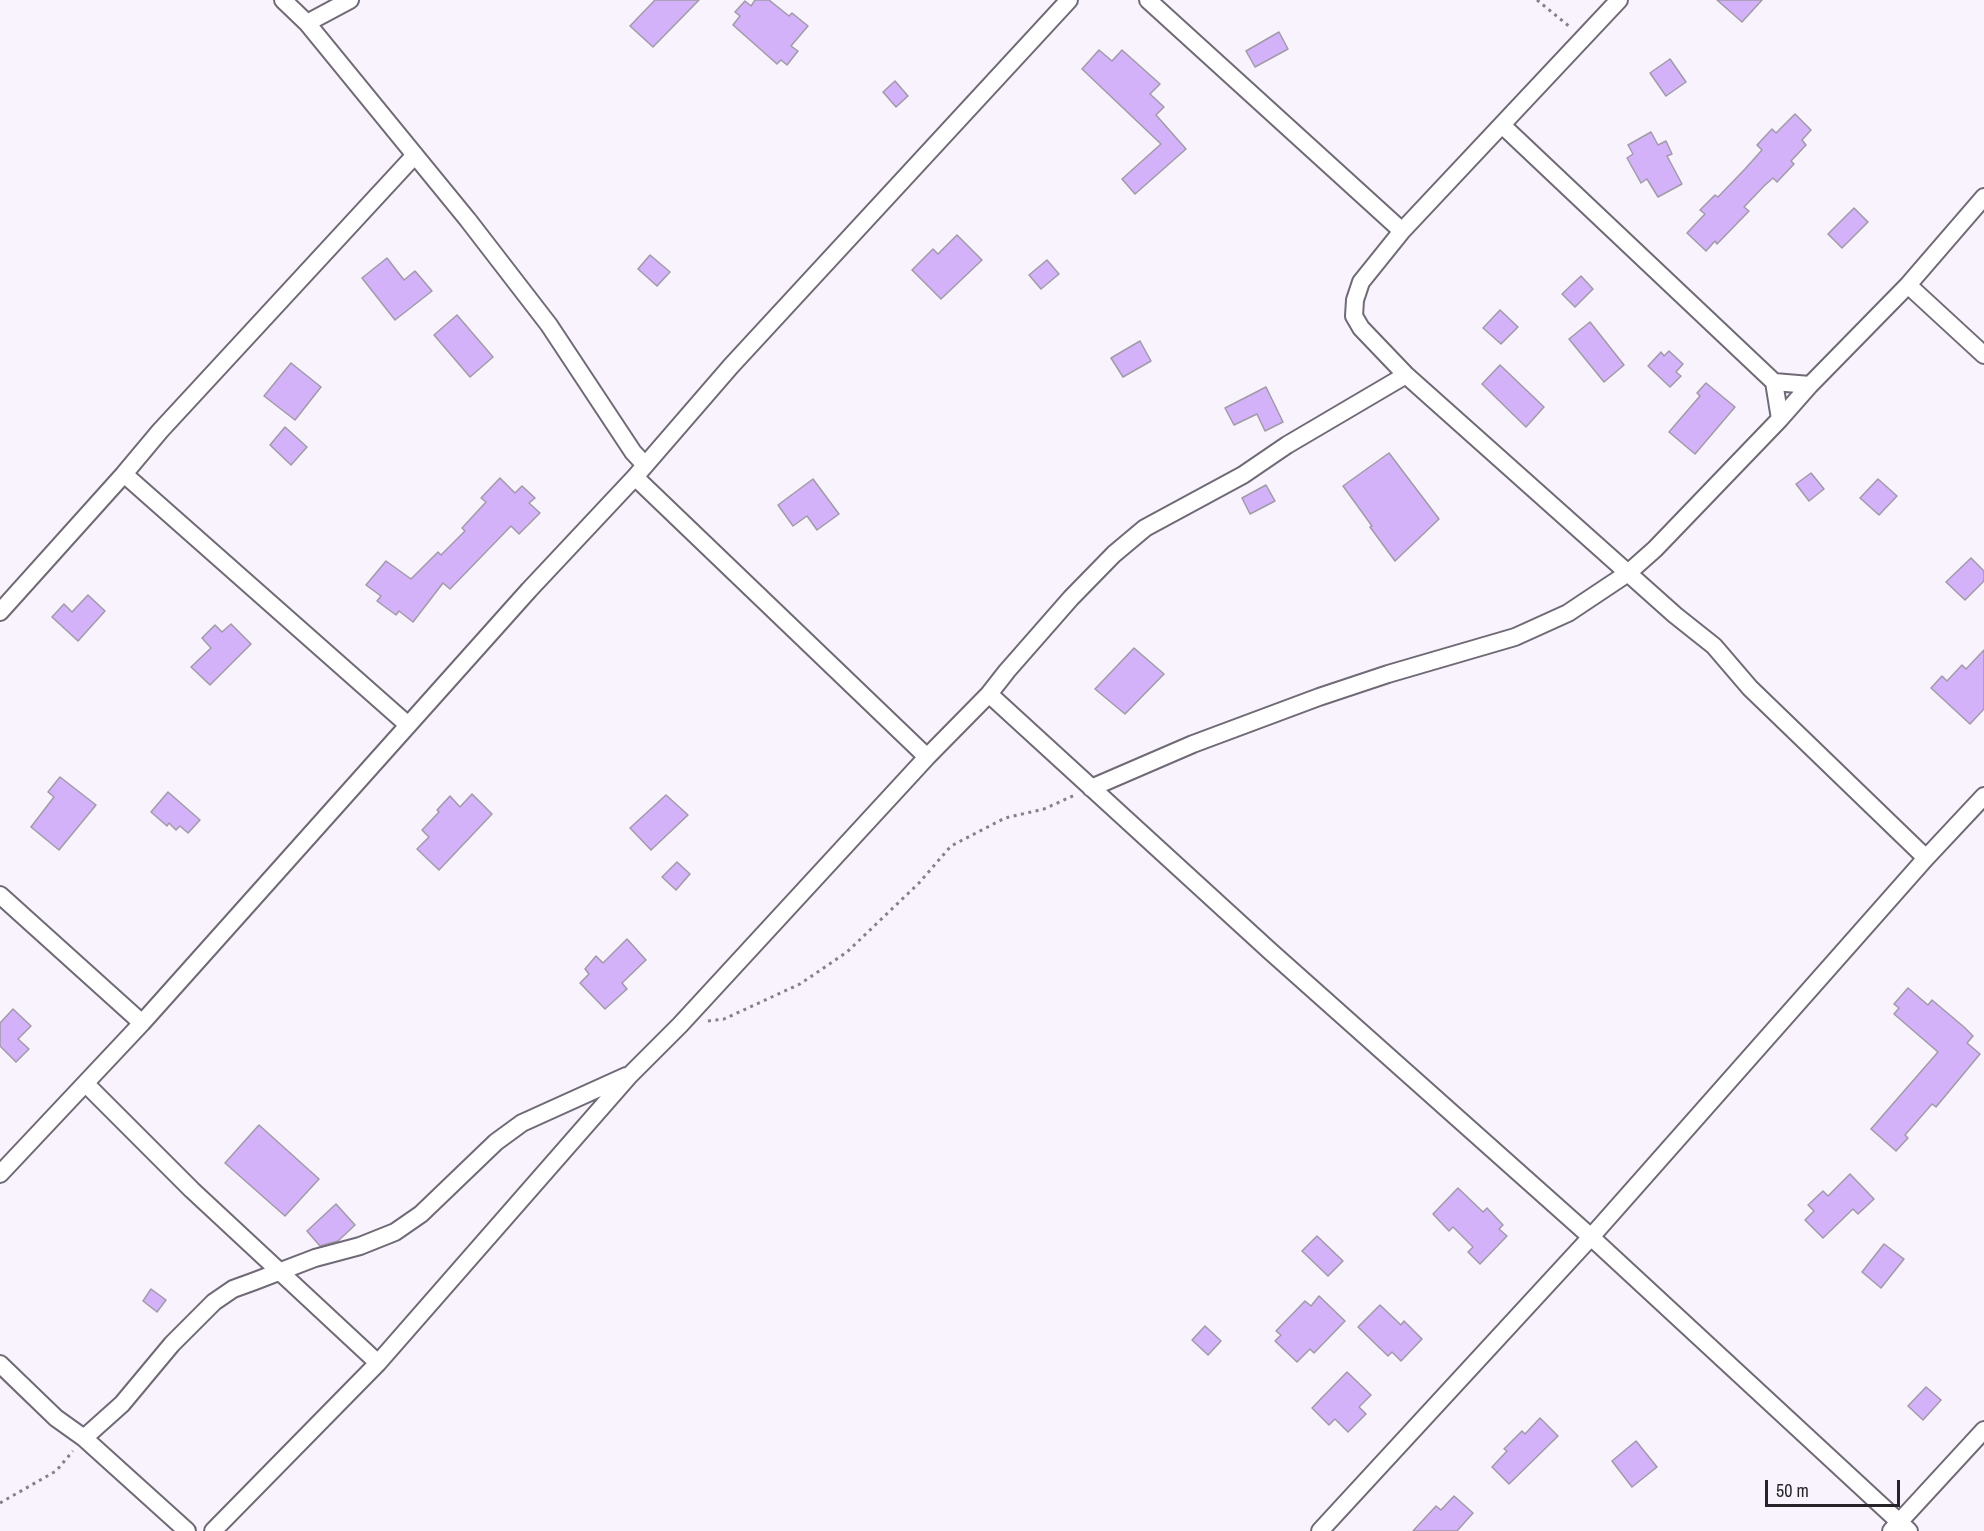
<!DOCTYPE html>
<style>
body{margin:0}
#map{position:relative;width:1984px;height:1531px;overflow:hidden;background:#f8f3fd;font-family:"Archivo Narrow",sans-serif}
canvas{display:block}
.scale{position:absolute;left:1765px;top:1480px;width:135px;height:27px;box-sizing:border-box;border:3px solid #262429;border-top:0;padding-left:8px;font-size:18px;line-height:21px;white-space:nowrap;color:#262429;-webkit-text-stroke:4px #f8f3fd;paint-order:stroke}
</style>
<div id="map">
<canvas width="1984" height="1531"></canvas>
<div class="scale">50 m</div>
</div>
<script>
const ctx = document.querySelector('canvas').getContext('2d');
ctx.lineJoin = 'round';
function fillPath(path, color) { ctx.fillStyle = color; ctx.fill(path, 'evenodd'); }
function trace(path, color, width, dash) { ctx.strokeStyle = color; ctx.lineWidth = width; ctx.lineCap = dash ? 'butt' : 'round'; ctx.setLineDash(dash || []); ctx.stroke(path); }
const building = new Path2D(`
 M655,0H699L653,47L630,26Z
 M755,0H769L789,16L792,13L808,26L791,46L798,51L787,65L781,60L777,64L733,25L740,16L735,12L745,1L751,6Z
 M1717,0H1762L1742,22Z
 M1279,32L1288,49L1255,67L1246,51Z
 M1099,50L1112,61L1122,50L1160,84L1150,94L1164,107L1156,115L1186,149L1135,194L1122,179L1161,144L1082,69Z
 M1670,59L1686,82L1666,96L1650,73Z
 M895,81L908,96L896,107L883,92Z
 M1795,114L1811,130L1802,140L1806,145L1791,161L1794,164L1777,182L1773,178L1764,186L1744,207L1749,211L1717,244L1715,241L1706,251L1687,233L1705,214L1700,210L1715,195L1718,197L1745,169L1762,150L1757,145L1772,129L1776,133Z
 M1651,132L1658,145L1666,141L1672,154L1667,156L1682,184L1658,197L1647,179L1641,183L1627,158L1633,154L1628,145Z
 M1854,208L1868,222L1842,248L1828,234Z
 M957,235L982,260L941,299L912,270L933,249L938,254Z
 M650,255L670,272L657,286L638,269Z
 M387,258L404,280L415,271L432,291L395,320L362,278Z
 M1047,260L1059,274L1041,289L1029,275Z
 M1581,276L1593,289L1575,307L1562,294Z
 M1500,310L1518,327L1501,344L1483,328Z
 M457,315L493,357L470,377L434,335Z
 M1590,322L1624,365L1604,382L1569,339Z
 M1140,341L1151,361L1123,377L1111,358Z
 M1669,351L1683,364L1676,372L1681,376L1670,387L1648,366L1661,352L1664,356Z
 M291,363L321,387L295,420L264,396Z
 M1500,365L1544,407L1526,427L1482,384Z
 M1706,383L1735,407L1695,454L1669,432L1700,396L1697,393Z
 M1266,387L1283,422L1265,431L1257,414L1234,425L1225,408Z
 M285,427L307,447L291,465L270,445Z
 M1389,453L1439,519L1395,561L1370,527L1372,526L1343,486Z
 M1811,473L1824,489L1809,501L1796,484Z
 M500,478L515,493L522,486L535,498L529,503L540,513L519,534L511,526L450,589L443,583L413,622L399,611L396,615L377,601L381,596L366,585L386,561L411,579L438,552L441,555L465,531L462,528L486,502L481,498Z
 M813,479L839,514L817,530L807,516L793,526L778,505Z
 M1878,479L1897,496L1879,515L1860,498Z
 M1266,485L1275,501L1250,514L1242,498Z
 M1971,558L1984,571V581L1965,600L1946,582Z
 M88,595L105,611L78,641L52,617L64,604L72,612Z
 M231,624L251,644L210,685L191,667L211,648L202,638L215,625L222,632Z
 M1134,648L1164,674L1125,714L1095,689Z
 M1984,650V709L1970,724L1931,688L1942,676L1947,681L1962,665L1966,669Z
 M60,777L96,805L59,850L31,827L54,797L48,792Z
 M168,792L200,820L188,833L180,826L176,830L169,823L167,826L151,812Z
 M472,794L492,814L439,870L417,849L429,837L422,830L439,812L437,810L450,796L460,807Z
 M666,795L688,815L651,850L630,828Z
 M677,862L690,874L676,890L662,877Z
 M627,939L646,960L622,983L627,989L605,1009L580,983L589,974L585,969L596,956L603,963Z
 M1908,988L1928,1005L1932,1000L1964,1027L1973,1036L1967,1043L1980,1054L1936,1107L1932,1104L1905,1135L1908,1138L1896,1151L1871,1129L1938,1052L1894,1014L1899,1008L1894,1004Z
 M13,1009L31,1026L18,1039L29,1049L16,1062L0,1046V1023Z
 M259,1125L319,1179L285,1216L225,1163Z
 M1850,1174L1874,1199L1858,1214L1853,1209L1823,1238L1805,1220L1814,1211L1808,1205L1823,1191L1828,1196Z
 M1458,1188L1483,1212L1487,1208L1503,1225L1499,1229L1507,1236L1480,1264L1468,1252L1473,1247L1453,1227L1449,1231L1433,1214Z
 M336,1204L355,1225L338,1241L320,1246L307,1231Z
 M1317,1236L1343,1261L1328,1276L1302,1251Z
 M1884,1244L1904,1259L1881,1288L1862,1272Z
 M151,1289L166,1300L157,1312L143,1301Z
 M1319,1296L1345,1321L1314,1353L1310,1349L1297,1362L1275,1341L1281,1335L1276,1331L1305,1301L1311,1306Z
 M1380,1305L1401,1325L1404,1321L1422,1339L1401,1361L1392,1352L1388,1356L1358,1327Z
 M1205,1326L1221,1341L1208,1355L1192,1340Z
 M1347,1372L1371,1395L1359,1407L1366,1414L1348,1432L1335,1419L1329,1425L1312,1408Z
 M1926,1387L1941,1400L1923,1420L1908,1406Z
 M1540,1418L1558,1436L1509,1484L1492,1467L1507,1451L1504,1449L1522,1431L1525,1434Z
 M1636,1441L1657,1467L1632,1487L1612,1461Z
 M1454,1496L1473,1513L1457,1531H1413L1436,1506L1441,1510Z`);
const path = new Path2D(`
 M1537,0L1570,27
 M708,1021L724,1019L800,984L847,952L919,883L951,846L1005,818L1044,809L1075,795
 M0,1503L56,1471L73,1451`);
const minor = new Path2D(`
 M283,0L307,23L468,220L549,325L633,452L645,465
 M1148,0L1402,231
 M1619,0L1402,231L1361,282L1355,300L1354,316L1361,328L1406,375L1675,615L1714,646L1750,688L1926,858
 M307,23L350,0
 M1502,125L1774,382L1780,419
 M1908,285L1984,355
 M1774,382L1810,385
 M124,474L408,725
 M635,477L927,757
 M0,612L124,474L160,431L415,155
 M989,694L1007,671L1071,598L1114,554L1145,528L1243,475L1287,445L1406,375
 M1091,788L1193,744L1319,697L1388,674L1515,637L1568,613L1628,573L1655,549L1780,419L1810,385L1908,285L1984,197
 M0,895L142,1023
 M86,1084L192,1190L378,1363
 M0,1174L142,1023L529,590L635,477L731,366L1069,0
 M0,1364L56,1418L84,1438L187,1531
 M84,1438L122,1404L172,1344L214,1302L233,1289L255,1281L315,1258L360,1246L395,1232L421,1214L496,1142L522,1123L626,1076
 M213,1531L378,1363L630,1075L680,1025L927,757L989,694L1270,951L1591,1237L1909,1531
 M1320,1531L1591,1237L1926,858L1984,796
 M1891,1531L1984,1430`);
fillPath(building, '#d4b2fa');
trace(building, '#a09ba7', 1.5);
trace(minor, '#6f6a75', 20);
trace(path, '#858188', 3, [3, 4.5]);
trace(minor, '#fff', 16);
</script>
